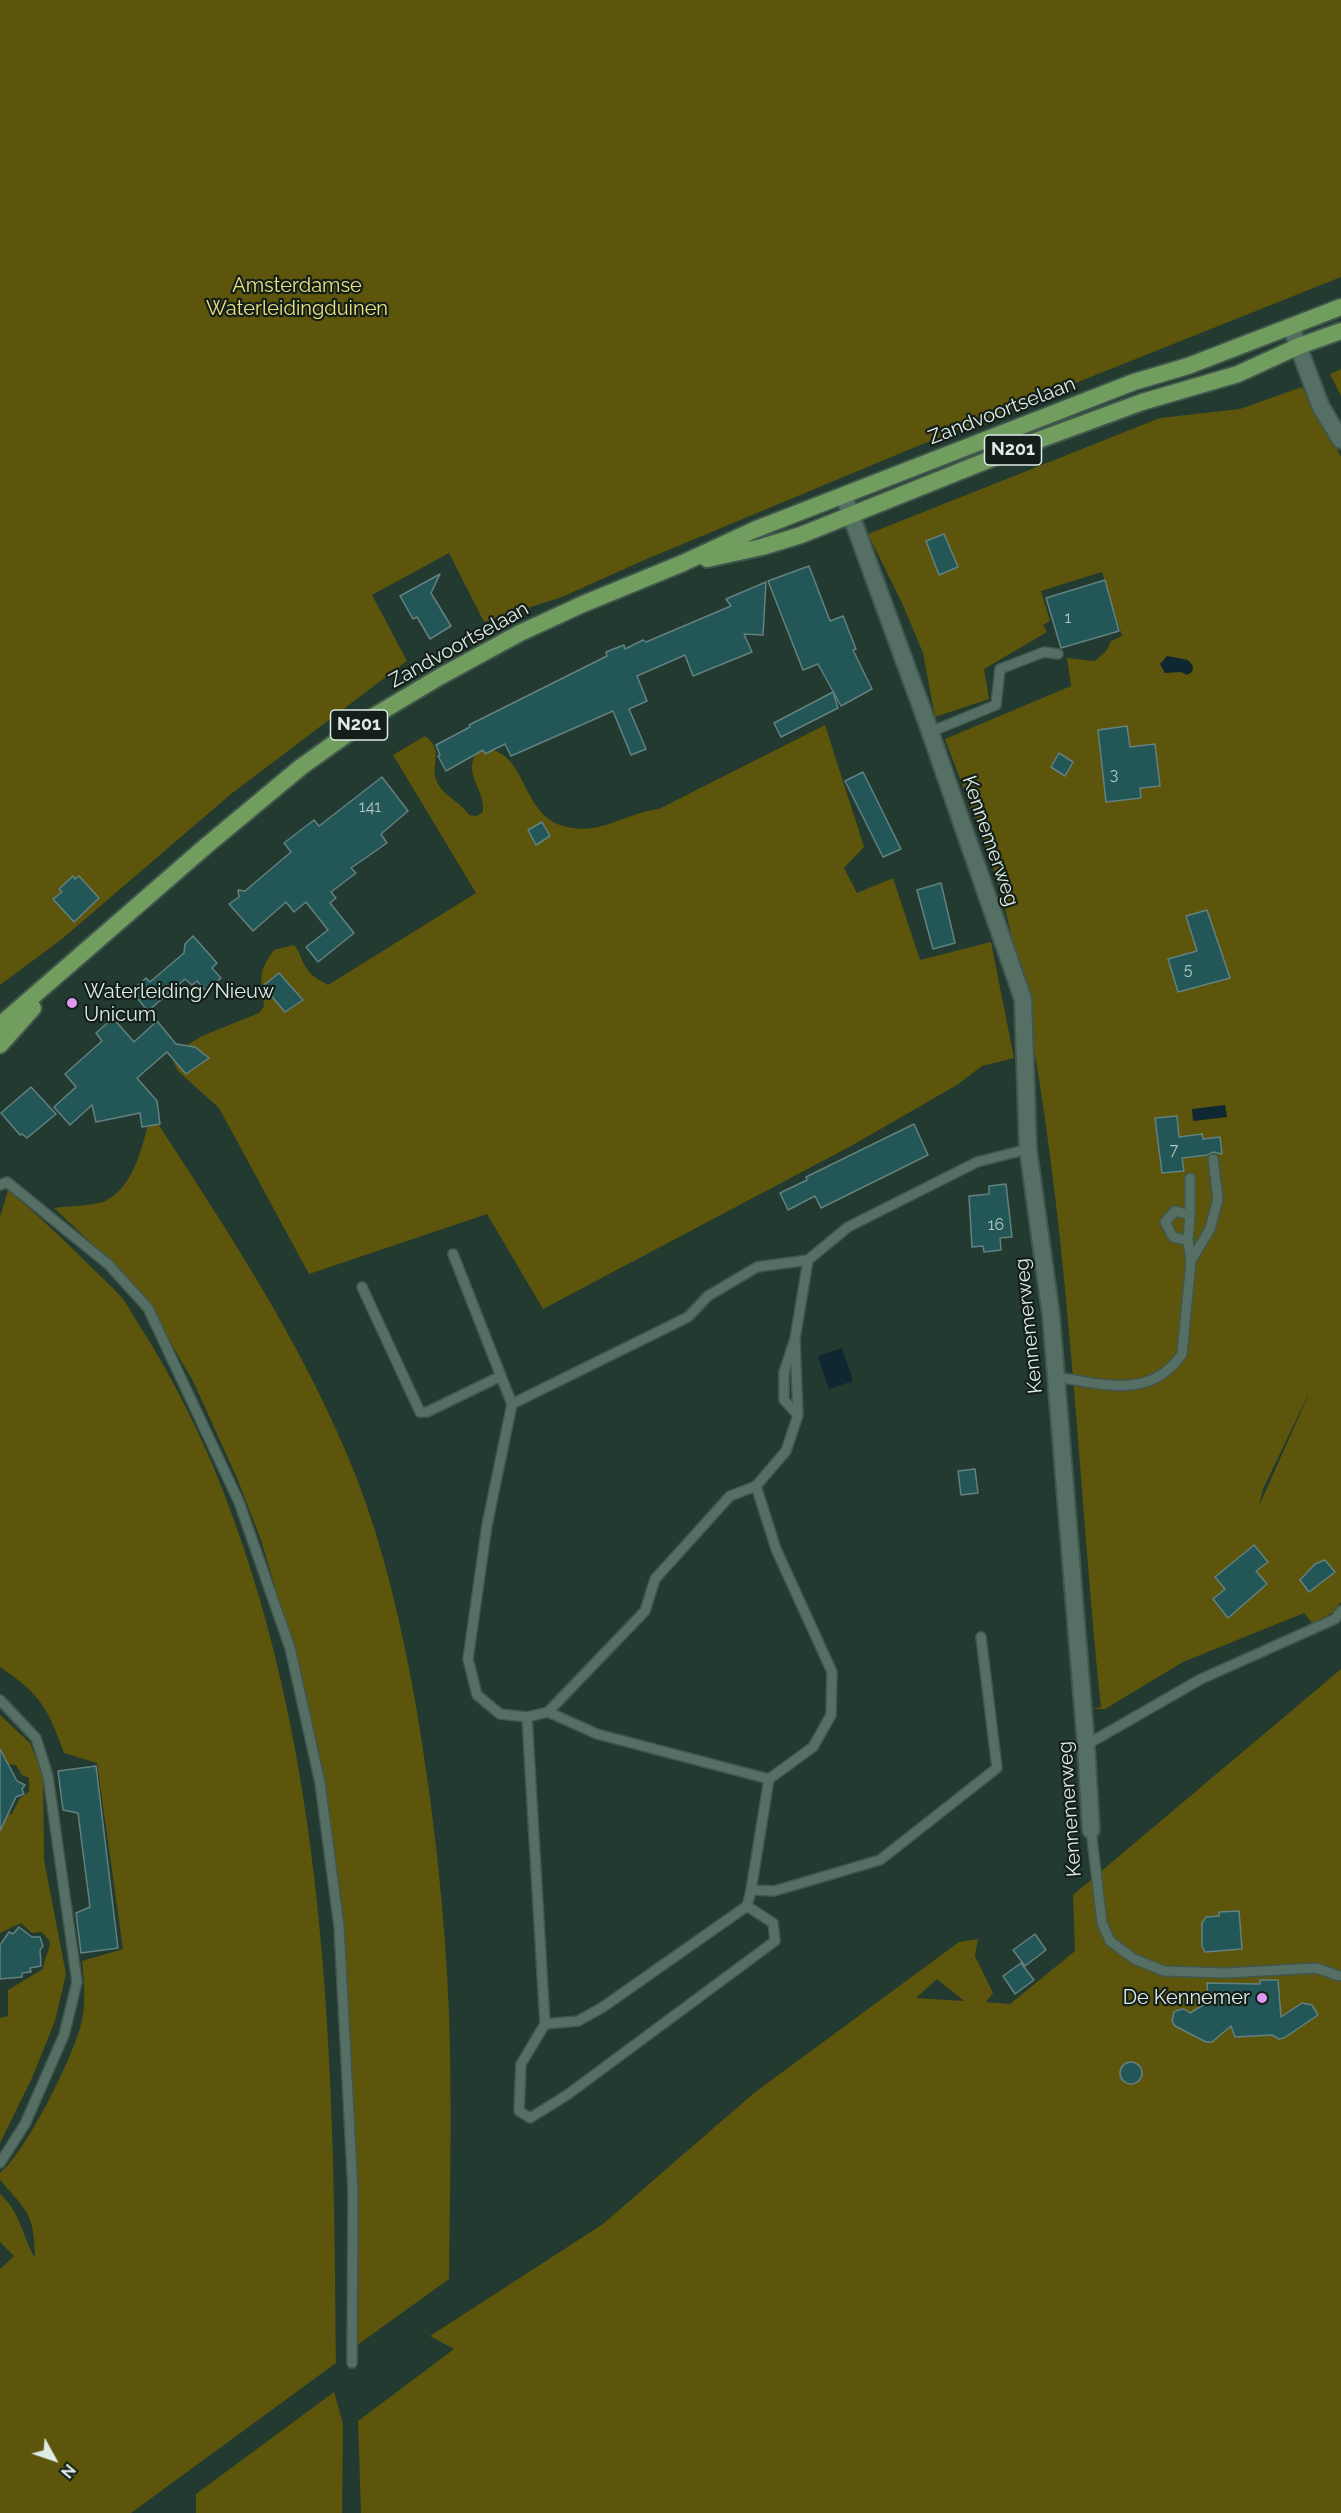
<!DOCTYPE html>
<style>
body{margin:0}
#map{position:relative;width:1341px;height:2513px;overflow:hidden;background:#233a30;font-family:Raleway,sans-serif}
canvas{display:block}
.north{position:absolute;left:24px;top:2429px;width:60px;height:60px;-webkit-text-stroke:4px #151f1a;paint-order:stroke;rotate:130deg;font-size:16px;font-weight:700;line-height:24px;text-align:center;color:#deece5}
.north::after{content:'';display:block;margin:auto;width:21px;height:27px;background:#deece5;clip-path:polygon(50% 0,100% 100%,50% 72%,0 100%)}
</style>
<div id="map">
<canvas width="1341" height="2513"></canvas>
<div class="north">N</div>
</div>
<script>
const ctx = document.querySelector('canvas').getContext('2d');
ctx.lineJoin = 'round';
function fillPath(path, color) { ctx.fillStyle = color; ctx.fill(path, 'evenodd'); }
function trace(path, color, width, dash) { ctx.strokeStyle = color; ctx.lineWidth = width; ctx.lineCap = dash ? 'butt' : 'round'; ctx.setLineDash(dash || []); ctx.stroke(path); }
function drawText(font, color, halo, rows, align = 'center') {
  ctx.font = font + ' Raleway,sans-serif'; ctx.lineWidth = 4.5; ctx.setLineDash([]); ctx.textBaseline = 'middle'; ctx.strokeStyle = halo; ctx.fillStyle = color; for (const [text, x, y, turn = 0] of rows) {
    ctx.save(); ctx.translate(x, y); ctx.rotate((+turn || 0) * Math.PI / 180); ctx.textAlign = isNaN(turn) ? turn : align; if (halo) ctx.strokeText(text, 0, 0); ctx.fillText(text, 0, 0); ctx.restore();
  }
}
const green = new Path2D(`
 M0,0H1341V277L913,448L642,561L562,597L484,622L449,553L372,595L407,661L231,794L62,939L0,985Z
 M1341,369V396L1330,374Z
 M1302,387L1314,404L1341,457V1602L1333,1612L1313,1624L1304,1613L1183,1662L1105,1709H1091L1101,1707C1074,1443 1069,1176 1007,916C993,856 966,797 945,739L1071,686L1067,658L1095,661L1107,650L1111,641L1122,636L1102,572L1041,591L1050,621L1043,625L1047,632L984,669L989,699L935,717L923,653L902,603L868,534L1160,418L1240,409ZM1308,1395V1396L1259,1506L1263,1489Z
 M825,725L864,847L844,868L857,893L893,878L920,960L991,942L1014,1058L982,1066L957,1085L851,1146L543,1309L487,1214L309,1274L219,1108L178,1071L174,1063V1056L182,1048L202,1036L259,1013L264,1006C263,978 255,976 274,950L294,945C299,951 300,955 303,962C308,974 317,979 328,985L476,893L393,755L425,736C446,752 428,765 438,784C445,797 461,802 469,815L477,816L483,812C485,787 462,775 477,751C525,740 519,811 560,825C600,838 623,813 659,809Z
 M151,1113C227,1230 306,1348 357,1479C385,1552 402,1628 416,1706C433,1807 445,1910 449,2013C452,2101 450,2190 449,2279L356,2346L338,1913L304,1702L280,1604L261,1540L237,1478L193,1381L166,1335L117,1267L54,1208C68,1206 93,1206 105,1201C136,1186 143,1142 151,1113Z
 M8,1190C37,1214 65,1241 92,1268C102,1278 114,1288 123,1299C130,1309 136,1321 143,1331C170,1374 193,1419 213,1466C330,1747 334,2063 336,2363L131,2513H0V2269L14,2256L0,2242V2194C22,2214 22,2237 35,2258C34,2214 28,2212 0,2180V2173C26,2152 75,2054 82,2020C86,2002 84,1980 82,1961L123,1949L97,1763L64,1753C48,1708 40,1694 0,1667V1217Z
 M1341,1669V2513H361L358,2421L454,2349L430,2336L603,2224L754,2093L959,1942L978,1939L975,1956L993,1993L986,2002L1010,2004L1075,1951L1073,1895ZM937,1979L963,2000V2001L916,1998Z
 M0,1715L30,1743L43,1775L44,1860L66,1974L55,2021L32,2078L0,2143V2018L8,2016V1990L43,1969C44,1959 49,1952 50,1942L42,1932L32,1933L21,1923L0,1933V1815L12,1814L20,1798L29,1792V1778L22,1775L16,1765L0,1763Z
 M334,2392L343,2424L342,2513H196V2494Z`);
const water = new Path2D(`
 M1167,656L1188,660L1193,666L1192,672L1187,675L1181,672L1165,673L1160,664Z
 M1225,1105L1227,1117L1193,1121L1192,1109Z
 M842,1348L853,1381L829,1389L818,1356Z`);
const building = new Path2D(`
 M944,534L958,567L939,575L926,541Z
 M809,566L830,621L843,616L856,649L853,650L872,689L841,706L818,664L803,670L768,581Z
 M440,574L431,593L451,626L430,639L417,617L413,619L400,596Z
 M1105,580L1119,631L1061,648L1046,598Z
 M766,582L763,635L744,634L752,652L693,676L685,655L637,676L647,701L629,709L646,749L631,755L613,711L511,756L505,744L485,754L483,750L446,771L438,756L440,755L436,745L470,727L469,725L607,656L606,652L624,645L625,649L643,640L646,642L731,606L726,599Z
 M833,692L838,708L781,737L774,723Z
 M1127,726L1130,747L1155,744L1160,786L1140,788L1141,798L1106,802L1098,730Z
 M1059,753L1073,762L1065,776L1051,767Z
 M863,772L901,849L883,857L845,781Z
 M382,777L408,811L381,834L387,843L351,868L356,873L331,892L336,898L330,903L354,933L318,962L306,947L328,930L306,902L294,912L286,902L253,931L229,904L239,897L238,890L245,891L291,852L284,843L314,820L319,826Z
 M542,822L550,836L536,845L528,830Z
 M73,876L75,879L79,876L99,898L74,922L53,899L62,892L59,889Z
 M941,883L955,943L933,949L917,890Z
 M1207,910L1230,978L1178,992L1168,959L1197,951L1186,916Z
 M193,936L217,963L212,968L221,978L206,991L197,981L192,985L185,979L148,1011L131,991L146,978L150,982L184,953L185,944Z
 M279,973L303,1000L285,1012L263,986Z
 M113,1018L134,1042L157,1021L176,1044L195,1047L209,1058L186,1074L167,1052L137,1078L157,1101L160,1124L142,1127L140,1113L96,1122L92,1105L70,1125L54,1107L76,1087L65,1074L102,1041L96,1033Z
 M31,1087L56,1114L27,1138L22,1134L20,1135L1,1113Z
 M1177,1116L1179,1137L1202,1134L1203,1139L1220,1137L1222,1154L1213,1152L1208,1155L1182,1158L1184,1171L1162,1173L1155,1118Z
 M914,1124L928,1155L821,1208L815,1196L788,1210L780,1193L807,1180L806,1177Z
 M1006,1184L1012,1237L1000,1238L1001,1250L984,1252L983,1246L972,1247L969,1196L989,1194V1186Z
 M975,1469L978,1493L961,1495L958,1471Z
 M1254,1545L1268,1562L1256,1571L1267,1584L1228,1618L1213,1599L1225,1589L1215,1577Z
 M1325,1560L1335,1572L1309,1592L1300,1580L1315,1564Z
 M0,1749L17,1781L25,1785L22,1789L24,1794L16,1797L0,1831Z
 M96,1766L118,1948L81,1953L76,1913L90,1907L78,1813L63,1810L58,1771Z
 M1239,1911L1242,1949L1205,1952L1202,1946V1923L1206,1917L1219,1916V1912Z
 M19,1927L32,1937H40L43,1946L40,1950L41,1966L30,1968L31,1972L22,1973V1977L0,1979V1945L9,1932L13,1934Z
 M1035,1934L1046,1950L1025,1966L1013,1950Z
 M1021,1963L1034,1980L1015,1994L1003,1976Z
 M1260,1980H1278L1281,2017L1302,2003L1312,2005L1318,2015L1284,2038L1279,2039L1272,2035L1235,2037L1231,2026L1212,2042H1206L1175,2026L1172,2021L1174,2012L1178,2010L1184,2009L1190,2013L1208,2002L1207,1983L1260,1984Z
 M1120 2073a11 11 0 1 1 22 0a11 11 0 1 1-22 0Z`);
const service = new Path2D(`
 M930,732L996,705L1000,669L1044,652L1058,654
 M0,1185L7,1182L108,1264L148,1308L239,1502L290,1648L320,1783L339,1926L353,2191L352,2363
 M1190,1215L1188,1241L1191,1261L1210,1229L1218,1199L1213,1159
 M1188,1241L1173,1237L1165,1222L1175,1211L1190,1215V1178
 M453,1254L512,1404L487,1525L468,1659L477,1695L500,1714L527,1717L548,1712L597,1734L769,1779
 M362,1287L420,1412H427L501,1376
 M1056,1377C1102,1384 1151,1400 1182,1354L1191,1261
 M512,1404L688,1317L708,1296L757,1267L808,1260L848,1227L977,1162L1028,1149
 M798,1415L784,1400V1372L795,1339L808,1260
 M0,1700L36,1738L48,1776L77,1982L64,2035L25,2124L0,2163
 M548,1712L645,1611L655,1579L730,1496L756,1486L786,1451L798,1415L795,1339
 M527,1717L545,2024L521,2064L519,2111L530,2118L567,2095L775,1941L773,1923L747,1906
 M1086,1745L1201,1679L1335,1619L1341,1611
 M1091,1830L1102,1923L1110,1941L1134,1959L1164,1971L1226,1973L1316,1968L1339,1976
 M751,1890L774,1891L880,1860L997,1768L981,1637
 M545,2024L578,2021L603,2007L747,1906L751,1890L769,1779L813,1747L831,1715L832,1672L776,1549L756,1486`);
const minor = new Path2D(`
 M1291,327L1321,407L1341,440
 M844,496L926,720L1023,999L1028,1149L1051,1315L1086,1745L1091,1830`);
const primary = new Path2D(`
 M707,559L762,547L801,535L1033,442L1142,402L1238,374L1299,346L1341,331
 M0,1025L206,846L301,767L364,722L441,676L520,633L583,604L683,563L754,530L1134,382L1188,366L1341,307
 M0,1045L33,1008`);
const markers = [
 [72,1003,6,"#de98f2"],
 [1262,1998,6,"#de98f2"]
];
const numberNames = [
 ["1",1068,618],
 ["3",1114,775],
 ["141",370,807],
 ["5",1188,970],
 ["7",1174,1150],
 ["16",996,1225]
];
const shields = [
 [1013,450,57],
 [359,725,57]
];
const shieldNames = [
 ["N201",1013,450],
 ["N201",359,725]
];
const parkNames = [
 ["Amsterdamse",297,286],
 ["Waterleidingduinen",297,309]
];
const streetNames = [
 ["Zandvoortselaan",1002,411,-21],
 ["Zandvoortselaan",459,645,-29],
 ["Kennemerweg",990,841,71],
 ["Kennemerweg",1029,1326,-96],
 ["Kennemerweg",1070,1809,-94]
];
const poiNames = [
 ["Waterleiding/Nieuw",84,992],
 ["Unicum",84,1015],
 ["De Kennemer",1250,1998,"right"]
];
fillPath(green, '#5c550b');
fillPath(water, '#0e2731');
fillPath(building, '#235656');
trace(building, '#638181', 1.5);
trace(service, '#41564d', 12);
trace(minor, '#41564d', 20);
trace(primary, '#41564d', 20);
trace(service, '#566f64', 9);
trace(minor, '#566f64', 16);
trace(primary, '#719d5f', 16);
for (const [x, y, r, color] of markers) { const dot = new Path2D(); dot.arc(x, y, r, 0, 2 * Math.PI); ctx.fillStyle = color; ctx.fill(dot); trace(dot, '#151f1a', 2); }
drawText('16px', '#afc6c1', null, numberNames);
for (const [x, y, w] of shields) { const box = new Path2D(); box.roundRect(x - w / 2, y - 15, w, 30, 4.5); ctx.fillStyle = '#151f1a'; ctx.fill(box); trace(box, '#deece5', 1.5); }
drawText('bold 18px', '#deece5', null, shieldNames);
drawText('20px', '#ebe17f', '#151f1a', parkNames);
drawText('20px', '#deece5', '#151f1a', streetNames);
drawText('20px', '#deece5', '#151f1a', poiNames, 'left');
</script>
